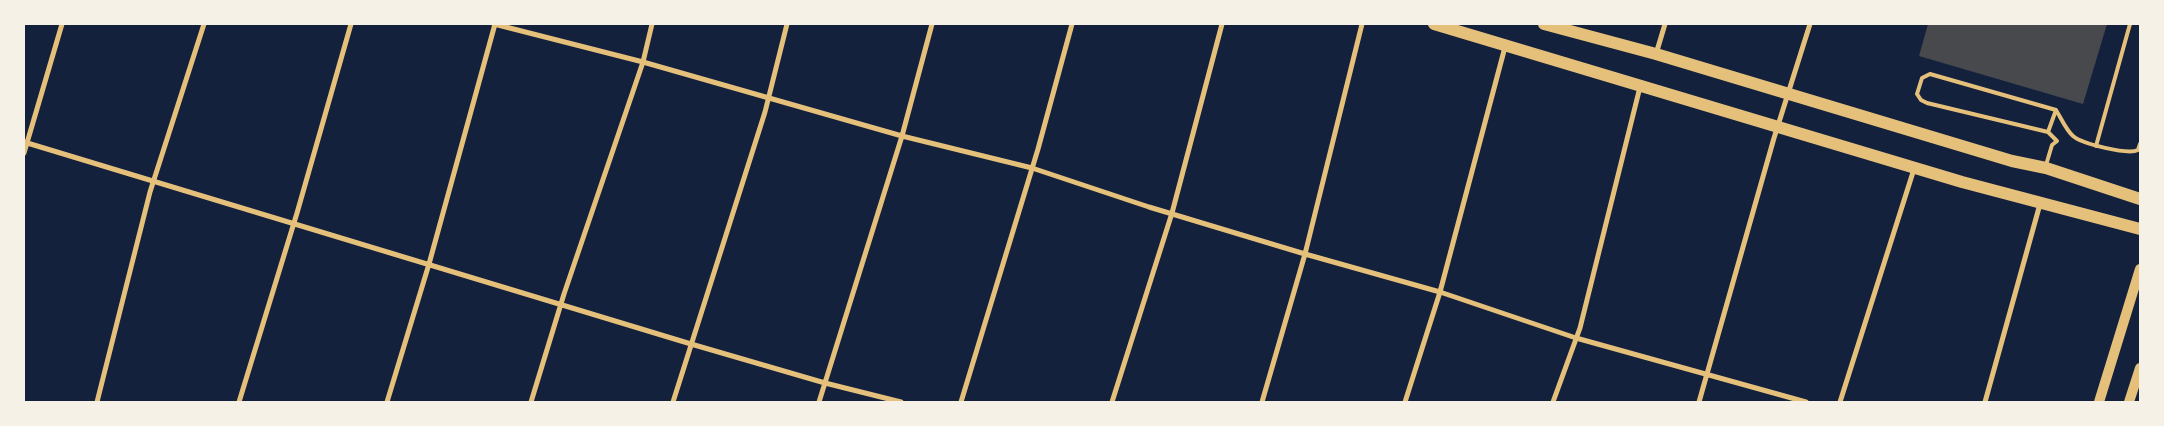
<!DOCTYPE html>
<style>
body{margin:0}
#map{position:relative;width:2164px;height:426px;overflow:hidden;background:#14213d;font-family:Montserrat,sans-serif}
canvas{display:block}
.frame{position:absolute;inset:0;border:25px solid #f6f1e7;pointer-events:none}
</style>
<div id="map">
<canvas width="2164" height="426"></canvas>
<div class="frame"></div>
</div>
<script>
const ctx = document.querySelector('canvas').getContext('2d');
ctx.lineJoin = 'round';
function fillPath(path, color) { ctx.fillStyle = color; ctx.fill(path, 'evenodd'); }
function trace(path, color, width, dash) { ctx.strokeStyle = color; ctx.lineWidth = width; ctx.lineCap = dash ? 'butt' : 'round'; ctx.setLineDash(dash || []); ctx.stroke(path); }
const building = new Path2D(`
 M1928,24H2107L2083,104L1919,56Z`);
const service = new Path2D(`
 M2048,132L1927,103L1921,100L1917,94L1922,78L1930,74L2056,110
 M2096,146L2130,24
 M2046,165L2052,145L2057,141L2048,132L2056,110C2061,118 2066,130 2073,136C2082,144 2128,155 2138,150L2140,144`);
const minor = new Path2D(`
 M494,24L643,62L902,136L1032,168L1149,207L1305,254L1440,292L1576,338L1806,402
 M1656,54L1665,24
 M24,142L691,344L825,383L901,402
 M24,153L62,24
 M97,402L150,192L204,24
 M239,402L297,213L351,24
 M387,402L429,264L495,24
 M531,402L564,294L643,62L652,24
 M673,402L765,112L787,24
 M819,402L902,136L932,24
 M961,402L1038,149L1072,24
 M1112,402L1172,213L1222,24
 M1262,402L1305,254L1362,24
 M1405,402L1440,292L1505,47
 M1553,402L1580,328L1640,87
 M1699,402L1774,138L1810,24
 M1840,402L1914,169
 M1985,402L2040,204`);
const secondary = new Path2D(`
 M2099,402L2140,269
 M2129,402L2140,368`);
const primary = new Path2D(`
 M1434,24L1962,182L2140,229
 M1544,24L1656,54L2012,161L2046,168L2140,199`);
fillPath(building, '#48494c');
trace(service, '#e5c07b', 4);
trace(minor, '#e5c07b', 5);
trace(secondary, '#e5c07b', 10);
trace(primary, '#e5c07b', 12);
</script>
